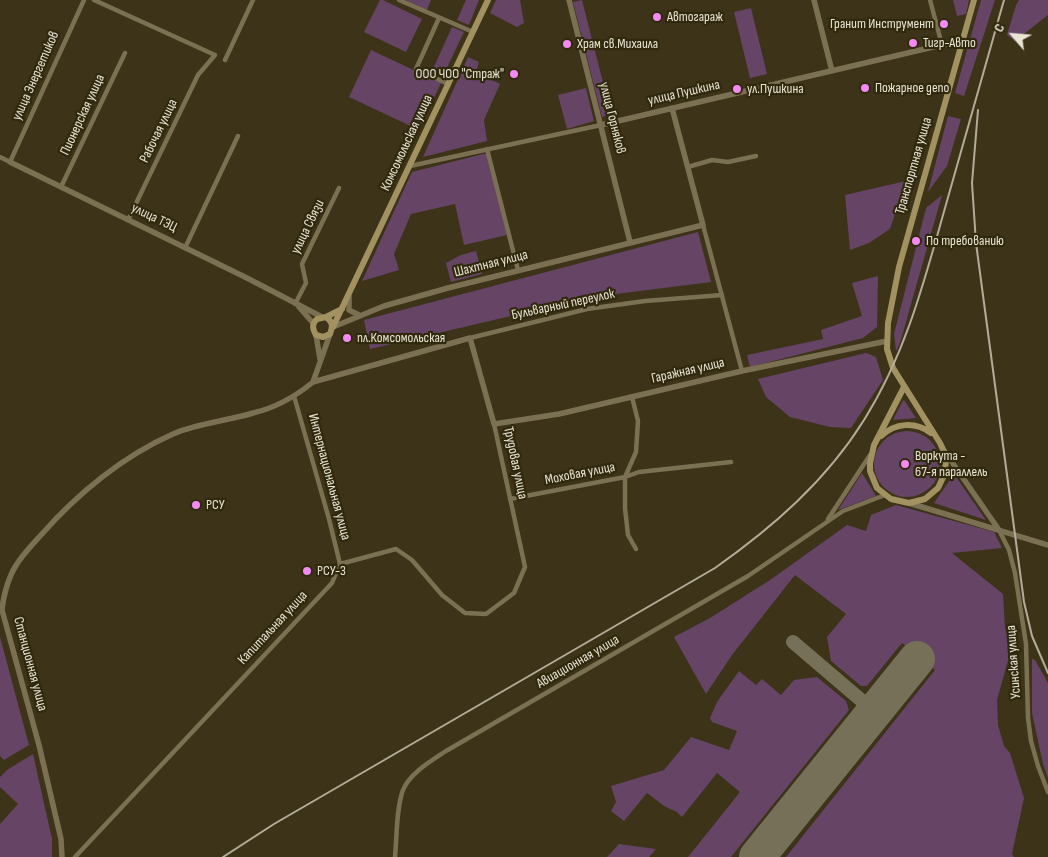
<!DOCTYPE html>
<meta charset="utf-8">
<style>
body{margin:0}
#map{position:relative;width:1048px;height:857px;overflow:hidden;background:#3c3318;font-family:"Sofia Sans Condensed",sans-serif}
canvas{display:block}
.north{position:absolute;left:988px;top:10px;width:50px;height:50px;-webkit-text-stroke:4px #31290e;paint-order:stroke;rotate:297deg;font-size:14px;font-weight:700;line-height:20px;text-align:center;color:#e9e4d4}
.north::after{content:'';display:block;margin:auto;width:18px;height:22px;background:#e9e4d4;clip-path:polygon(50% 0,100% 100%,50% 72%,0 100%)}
</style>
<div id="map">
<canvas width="1048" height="857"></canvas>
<div class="north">С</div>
</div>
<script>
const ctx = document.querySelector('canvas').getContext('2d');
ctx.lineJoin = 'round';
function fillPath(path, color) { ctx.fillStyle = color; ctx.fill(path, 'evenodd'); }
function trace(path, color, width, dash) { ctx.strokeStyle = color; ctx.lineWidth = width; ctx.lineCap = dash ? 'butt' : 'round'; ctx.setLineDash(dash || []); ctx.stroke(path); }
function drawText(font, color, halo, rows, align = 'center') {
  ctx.font = font + ' "Sofia Sans Condensed",sans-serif'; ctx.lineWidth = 4.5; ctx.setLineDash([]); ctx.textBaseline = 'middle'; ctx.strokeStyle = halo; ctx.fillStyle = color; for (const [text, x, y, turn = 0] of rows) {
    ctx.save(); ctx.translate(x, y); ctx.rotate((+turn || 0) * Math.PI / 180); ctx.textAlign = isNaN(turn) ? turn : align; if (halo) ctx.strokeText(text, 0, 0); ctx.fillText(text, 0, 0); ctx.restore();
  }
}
const green = new Path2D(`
 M380,0H383L422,19L406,52L364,32Z
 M405,0H431L427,10Z
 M466,0H479L469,25L457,20Z
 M496,0H520L524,23L517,27L490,13Z
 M582,0L611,114L602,117L573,2Z
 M953,0H969L966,14L957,16Z
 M981,0H995L964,96L955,93Z
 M1019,0H1048V15L1015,41L1007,35L1016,5Z
 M751,8L767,74L750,78L734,12Z
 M452,27L464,32L443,76L432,71Z
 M371,50L441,83L419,130L349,97Z
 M468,57L479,62L476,72L500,84L484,120L487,141L423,157Z
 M586,88L594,121L567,129L558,95Z
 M948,116L961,119L947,166L928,192Z
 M487,153L507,235L464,245L455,204L411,214L394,254L399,270L362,281L412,172Z
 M906,181L890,229L869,243L850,250L845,195Z
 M942,195L900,343L896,351L894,334L926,208Z
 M698,232L711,282L592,297L370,349L364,320Z
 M476,251L482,274L451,282L446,263L461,255Z
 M878,276L877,327L863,338L750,367L747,355L823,339L821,330L862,316L852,283Z
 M866,353L876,357L883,380L851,428L830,427L790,417L766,397L758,379Z
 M904,400L916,418L893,420L902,402Z
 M874 464a33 33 0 1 1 66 0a33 33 0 1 1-66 0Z
 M862,473L876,496L838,510Z
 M954,474L986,520L934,503Z
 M896,505L994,532L1002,548L952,553L1003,594L1005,628L1011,650L997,700L998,725L1004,746L1010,753L1024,798L1012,854L1014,857H786L935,670L902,643L867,686H861L831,661L827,637L846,614L795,575L732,655L706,694L674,637L710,618L770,580L847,525L866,531L871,515Z
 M0,637L29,745L4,760L0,756Z
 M1032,659L1035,660L1048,683V778L1043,764L1032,713Z
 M739,671L756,685L762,679L781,695L794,680L817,677L846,701L849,710L731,857H688L740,792L717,773L682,817L677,812L664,806L647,793L624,821L611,811L616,802L611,786L664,770L691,737L729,750L737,731L712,722L710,718L717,702Z
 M33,754L52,839V857H0V824L18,804L0,787V777L7,770Z
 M619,844L656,849L649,857H607Z`);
const taxiway = new Path2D(`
 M793,642L875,712`);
const runway = new Path2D(`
 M757,857L917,659`);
const minor = new Path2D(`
 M94,0L215,55L198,75L128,220
 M399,0L473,32
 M930,0L942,45
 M439,18L416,69L448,84
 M225,60L253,0
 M487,149L518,270
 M0,157L10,162L84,0
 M410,166L601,125
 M688,167L712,160L728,162L756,156
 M61,187L125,53
 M703,225L742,371
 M185,248L238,136
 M295,304L306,283L302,264L339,188
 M470,338L587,309L645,301L722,295
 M294,396L329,519L340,564
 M632,397L638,421L636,452L625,477V508L628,535L636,549
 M510,499L625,477L639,472L731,462
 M828,519L870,455
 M999,530L1009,550L1015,573L1026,644L1028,718L1031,741L1038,766L1048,792
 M75,857L332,583L340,564L396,549L412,560L442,595L465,613L486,614L514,593L525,567L494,424
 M395,857C397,837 396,809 403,790C410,773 431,761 446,751L748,576L843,511L885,495`);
const tertiary = new Path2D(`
 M569,0L630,242
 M814,0L832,71
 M601,125L963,40
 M10,162L247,278L322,317
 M349,297V310L359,315
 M299,307L313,323
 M333,327L384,306L448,288L703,225L672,108
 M316,335L320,359
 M313,382L330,334
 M945,452L999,530
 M909,503L1048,545
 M62,857L61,839L39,745L2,610C3,597 8,579 15,567C22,555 32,545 41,535C77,494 123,456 173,434C198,423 227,421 253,413C275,408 296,396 313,382L470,338L494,424L559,414L742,371L887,341`);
const secondary = new Path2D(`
 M326,317C333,322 333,326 330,334L323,337L316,335C312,328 312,324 317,319L326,317L342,309
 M333,327L488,0
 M904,387L874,445L870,463V471L877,488L891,499L909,503L925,499L938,488L945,473L946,456L940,443L893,368L887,349L888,323L899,267L974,0
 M881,436C895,423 915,421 931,433`);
const rail = new Path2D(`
 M978,110L972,183L976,243L1024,602L1032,636L1048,673
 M223,857L274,824L715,568C773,527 826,481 864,420C906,353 924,282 945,208C965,139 984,69 1004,0`);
const markers = [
 [657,17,5,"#f28af2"],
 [944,24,5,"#f28af2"],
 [913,43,5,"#f28af2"],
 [567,44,5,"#f28af2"],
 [514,74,5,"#f28af2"],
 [865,88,5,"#f28af2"],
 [737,89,5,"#f28af2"],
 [916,241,5,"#f28af2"],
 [347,338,5,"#f28af2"],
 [905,464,5,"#f28af2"],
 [196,505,5,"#f28af2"],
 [307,571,5,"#f28af2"]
];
const poiNames = [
 ["Автогараж",667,17],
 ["Гранит Инструмент",934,24,"right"],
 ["Тигр-Авто",923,43],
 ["Храм св.Михаила",577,44],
 ["ООО ЧОО \"Страж\"",504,74,"right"],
 ["Пожарное депо",875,88],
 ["ул.Пушкина",747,89],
 ["По требованию",926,241],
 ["пл.Комсомольская",357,338],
 ["Воркута -",915,456],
 ["67-я параллель",915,472],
 ["РСУ",206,505],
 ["РСУ-3",317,571]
];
const streetNames = [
 ["улица Энергетиков",36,76,-66],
 ["улица Пушкина",684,93,-13],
 ["Пионерская улица",83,115,-65],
 ["улица Горняков",612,118,76],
 ["Рабочая улица",159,131,-64],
 ["Комсомольская улица",407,143,-65],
 ["Транспортная улица",914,166,-74],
 ["улица ТЭЦ",154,218,26],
 ["улица Связи",308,227,-64],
 ["Шахтная улица",491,264,-14],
 ["Бульварный переулок",563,305,-12],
 ["Гаражная улица",688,371,-13],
 ["Трудовая улица",515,463,78],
 ["Моховая улица",580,474,-11],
 ["Интернациональная улица",329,477,75],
 ["Капитальная улица",273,628,-47],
 ["Авиационная улица",578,662,-30],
 ["Усинская улица",1014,662,-94],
 ["Станционная улица",30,664,75]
];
fillPath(green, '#646');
trace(taxiway, '#777058', 14);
trace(runway, '#777058', 36);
trace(minor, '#7b7152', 4.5);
trace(tertiary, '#7b7152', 5.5);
trace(secondary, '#a39261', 6);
trace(rail, '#b2ac99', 2);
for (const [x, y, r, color] of markers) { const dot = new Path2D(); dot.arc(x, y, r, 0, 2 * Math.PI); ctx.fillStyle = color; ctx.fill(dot); trace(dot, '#31290e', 2); }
drawText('14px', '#e9e4d4', '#31290e', poiNames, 'left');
drawText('14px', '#e9e4d4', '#31290e', streetNames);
</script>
